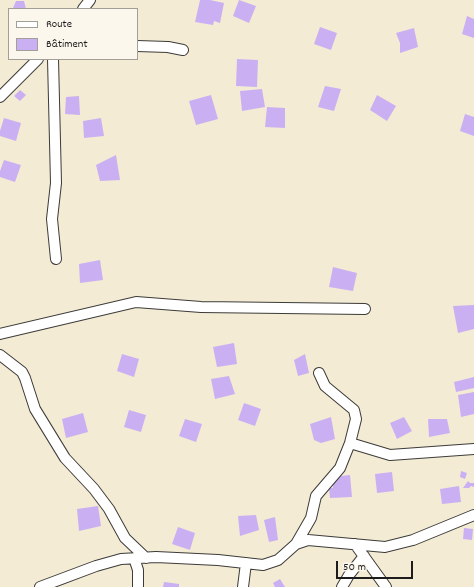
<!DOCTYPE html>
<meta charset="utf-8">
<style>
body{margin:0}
#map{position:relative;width:474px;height:587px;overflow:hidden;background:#f3ebd4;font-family:Dekko,sans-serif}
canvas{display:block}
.legend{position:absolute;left:8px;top:8px;width:130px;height:52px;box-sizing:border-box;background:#fbf7ec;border:1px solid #a29f99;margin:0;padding:5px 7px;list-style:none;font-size:12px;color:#1c1c1c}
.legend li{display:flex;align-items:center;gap:8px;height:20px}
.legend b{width:20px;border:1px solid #a29f99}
.scale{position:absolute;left:336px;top:561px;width:77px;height:18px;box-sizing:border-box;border:2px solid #1c1c1c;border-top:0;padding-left:5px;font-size:12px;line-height:14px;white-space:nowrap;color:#1c1c1c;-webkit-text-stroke:3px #fbf7ec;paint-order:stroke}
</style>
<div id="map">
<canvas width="474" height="587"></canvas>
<ul class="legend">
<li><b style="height:5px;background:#fff"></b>Route</li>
<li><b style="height:11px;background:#cab0f3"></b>Bâtiment</li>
</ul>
<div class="scale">50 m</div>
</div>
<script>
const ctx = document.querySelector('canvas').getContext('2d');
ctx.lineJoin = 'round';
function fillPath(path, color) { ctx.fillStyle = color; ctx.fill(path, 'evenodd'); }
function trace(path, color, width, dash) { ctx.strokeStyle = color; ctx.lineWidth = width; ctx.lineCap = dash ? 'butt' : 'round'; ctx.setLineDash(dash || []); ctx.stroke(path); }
const building = new Path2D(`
 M200,0H210L224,3L220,23L214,21L213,25L195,22Z
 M239,0L256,6L249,23L233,16Z
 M16,1H24L26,9H14L13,8Z
 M467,16L474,19V38L462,34Z
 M320,27L337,33L331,50L314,44Z
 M414,28L418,47L400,53V43L396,33Z
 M237,59L258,60L257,87L236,86Z
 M325,86L341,89L334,111L318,107Z
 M262,89L265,107L242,111L240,91Z
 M20,90L26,95L20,101L14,96Z
 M211,95L218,119L196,125L189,101Z
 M377,95L396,106L387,121L370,110Z
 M79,96L80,115L65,114L66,97Z
 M267,107L285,108V128L265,127Z
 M465,114L474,117V136L460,131Z
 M4,118L21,123L16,141L0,136V131Z
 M101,118L104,136L84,138L83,121Z
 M116,155L120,180L100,181L96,165Z
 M4,160L21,165L15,182L0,177V171Z
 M100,260L103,280L80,283L79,264Z
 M333,267L357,273L353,291L329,287Z
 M474,305V329L458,333L453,306Z
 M234,343L237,364L217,367L213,347Z
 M122,354L139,359L134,377L117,371Z
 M305,354L309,373L298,376L294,360Z
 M229,376L235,394L215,399L211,379Z
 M474,377V388L456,392L454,382Z
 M474,392V414L461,417L458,395Z
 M244,403L261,409L255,426L238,420Z
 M129,410L146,415L141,432L124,427Z
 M83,413L88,432L66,438L62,419Z
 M331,417L335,439L321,443L314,440L310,424Z
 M404,417L412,431L397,439L390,423Z
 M185,419L202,424L196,442L179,436Z
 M428,419H447L450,433L429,437Z
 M461,471L467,473L465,479L460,477Z
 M392,472L394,491L377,493L375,474Z
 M350,475L352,497L330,498L329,488H333L332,477Z
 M468,481L470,483H474V487L471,486L469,488H463Z
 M459,486L461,502L442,504L440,489Z
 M98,506L101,526L79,531L77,509Z
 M256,515L259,530L240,536L238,516Z
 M275,517L278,540L269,542L264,520Z
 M178,527L195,533L190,550L172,544Z
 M464,528L473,529L472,540L463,539Z
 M280,579L285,587H275L273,583Z
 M164,582L179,584V587H163Z`);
const minor = new Path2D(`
 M83,9L90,0
 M137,46L168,47L183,50
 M53,59L56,183L52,219L56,259
 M0,97L38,59
 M0,334L136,302L201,307L365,309
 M0,355L22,372L25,378L35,409L65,458L94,489L109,509L125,538L146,558
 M350,443L390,455L474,449
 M296,544L311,518L316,496L340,468L350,443L356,419L354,410L325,386L319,373
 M355,544L386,587
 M134,558L138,570V587
 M40,587L96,566L121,559L156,557L218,560L263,565L278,560L296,544L308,540L385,547L413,540L474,515
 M243,587L246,563
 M342,587L349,575L364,556`);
fillPath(building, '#cab0f3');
trace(minor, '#3c3b38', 12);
trace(minor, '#fff', 10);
</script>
